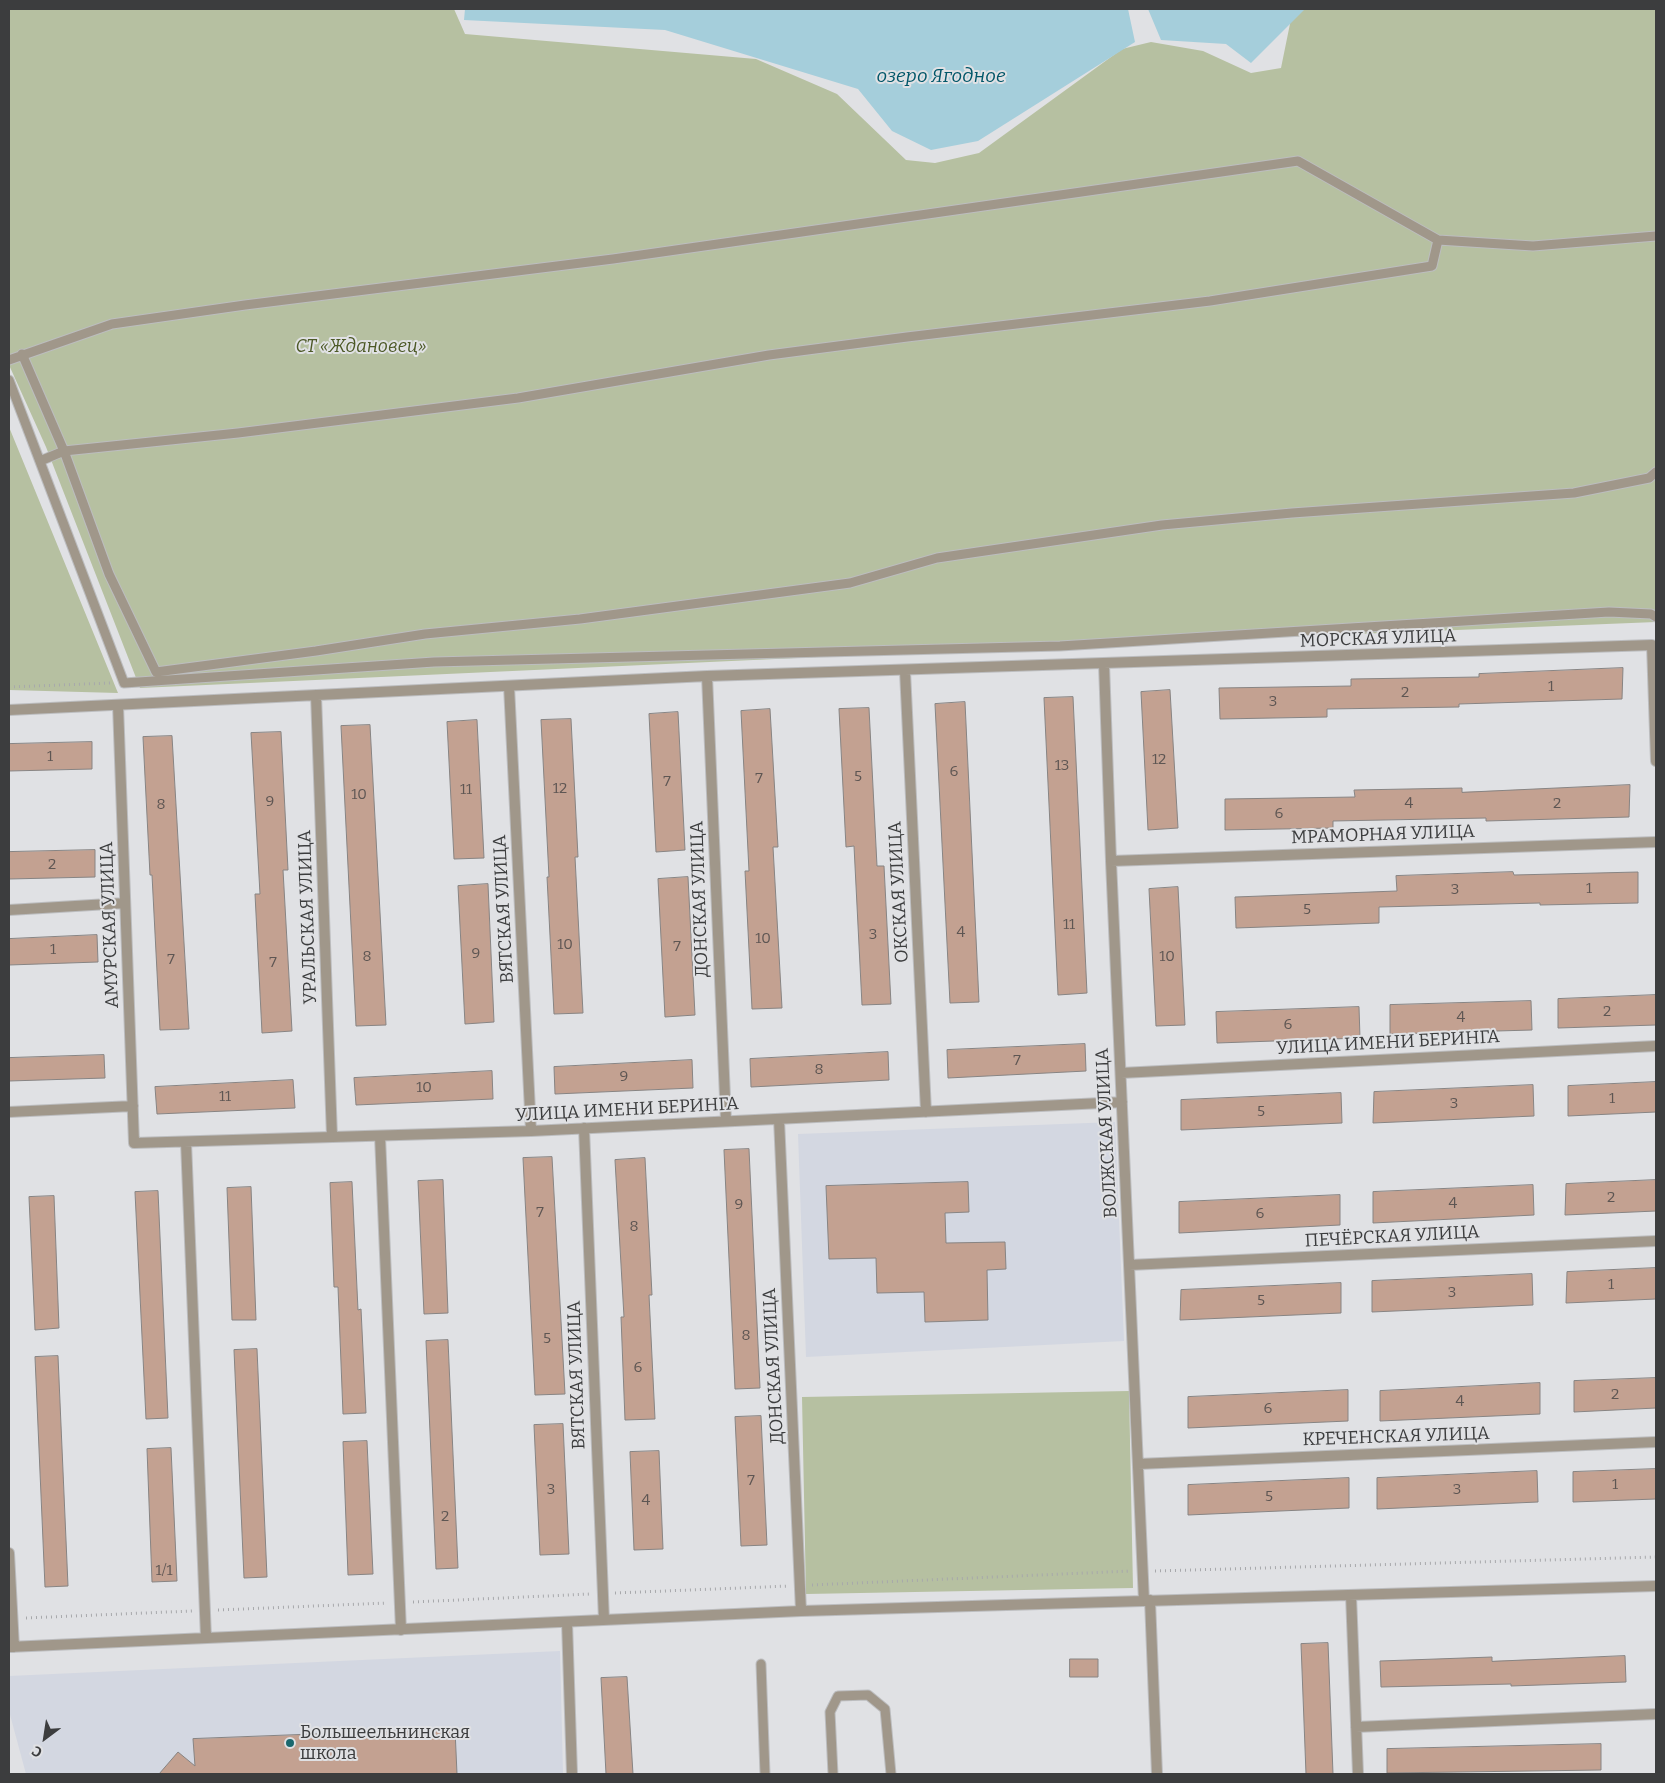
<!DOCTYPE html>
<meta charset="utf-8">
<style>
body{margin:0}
#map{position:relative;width:1665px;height:1783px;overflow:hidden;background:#e0e1e4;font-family:Bitter,serif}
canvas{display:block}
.frame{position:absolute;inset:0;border:10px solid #3c3d3e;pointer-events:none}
.north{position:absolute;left:20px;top:1713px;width:50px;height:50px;-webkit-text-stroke:4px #e0e1e4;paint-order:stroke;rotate:211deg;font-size:14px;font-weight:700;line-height:20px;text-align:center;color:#3c3d3e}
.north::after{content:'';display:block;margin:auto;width:18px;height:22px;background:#3c3d3e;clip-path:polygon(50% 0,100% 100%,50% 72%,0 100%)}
</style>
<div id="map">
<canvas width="1665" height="1783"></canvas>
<div class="frame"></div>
<div class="north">С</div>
</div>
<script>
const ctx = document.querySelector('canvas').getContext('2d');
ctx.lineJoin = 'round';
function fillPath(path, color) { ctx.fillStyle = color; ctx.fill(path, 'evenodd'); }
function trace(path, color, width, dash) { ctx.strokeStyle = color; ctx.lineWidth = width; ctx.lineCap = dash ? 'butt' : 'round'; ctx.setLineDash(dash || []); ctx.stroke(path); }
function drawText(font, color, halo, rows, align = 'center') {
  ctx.font = font + ' Bitter,serif'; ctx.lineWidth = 4; ctx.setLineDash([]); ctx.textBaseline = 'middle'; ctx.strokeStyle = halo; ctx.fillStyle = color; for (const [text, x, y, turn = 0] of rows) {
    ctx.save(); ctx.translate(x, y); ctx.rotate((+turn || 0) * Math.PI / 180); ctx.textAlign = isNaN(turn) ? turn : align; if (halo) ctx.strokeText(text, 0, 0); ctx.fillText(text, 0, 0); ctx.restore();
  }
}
const built = new Path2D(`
 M1115,1122L1124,1341L806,1357L798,1134Z
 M560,1651L563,1774H26L9,1711V1676Z`);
const green = new Path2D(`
 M9,9H454L465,34L756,59L837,94L906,160L935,163L979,153L1122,49L1151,42L1203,51L1251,73L1281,68L1293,9H1656V622L1060,646L140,688L46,447L9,365Z
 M9,427L118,693L9,690Z
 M1129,1391L1133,1588L806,1594L802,1397Z`);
const water = new Path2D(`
 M465,9H1128L1135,42L978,141L931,150L892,131L858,89L665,30L464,20Z
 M1148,9H1305L1251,63L1226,44L1161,40Z`);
const building = new Path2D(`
 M1623,668L1622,699L1459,704V707L1327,709V717L1220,719L1219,688L1351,686V679L1479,677V674Z
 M1170,690L1178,828L1148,830L1141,692Z
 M1073,697L1087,993L1058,995L1044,698Z
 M965,702L979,1002L950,1003L935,704Z
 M869,708L877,866H884L891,1004L862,1005L854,846L846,847L839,709Z
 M770,709L778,847H773L782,1008L752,1009L745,871H749L741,711Z
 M678,712L685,850L656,852L649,714Z
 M571,719L578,857H575L583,1013L554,1014L547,877H549L541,720Z
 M477,720L484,858L454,859L447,722Z
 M370,725L386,1025L356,1026L341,726Z
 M281,732L288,870H283L292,1031L262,1033L255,894H260L251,733Z
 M172,736L189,1029L160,1030L152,875H150L143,737Z
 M92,742V769L9,771V744Z
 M1630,785L1629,817L1486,821V818L1333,821V828L1225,830V799L1355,797L1354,790L1462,788V792Z
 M95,850V877L9,879V852Z
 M1513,872L1514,875L1638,872V903L1540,905V903L1379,907V923L1236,928L1235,897L1397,891L1396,876Z
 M688,877L695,1015L665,1017L658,879Z
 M488,884L494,1022L465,1024L458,886Z
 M1178,887L1185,1025L1156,1026L1149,889Z
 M97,935L98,962L9,965V939Z
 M1656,995V1025L1558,1028V999Z
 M1531,1001L1532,1030L1390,1034V1005Z
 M1359,1007L1360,1038L1217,1043L1216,1012Z
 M1085,1044L1086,1071L948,1078L947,1050Z
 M888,1052L889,1080L751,1087L750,1059Z
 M104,1055L105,1078L9,1081V1058Z
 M692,1060L693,1088L555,1094L554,1067Z
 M492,1071L493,1099L356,1105L354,1078Z
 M293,1080L295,1108L157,1114L155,1087Z
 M1656,1082V1112L1568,1116V1086Z
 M1533,1085L1534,1116L1373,1123L1374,1092Z
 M1341,1093L1342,1123L1181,1130V1100Z
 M749,1149L760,1388L735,1389L724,1150Z
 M552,1157L565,1394L535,1395L523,1158Z
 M645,1158L652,1295H649L655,1419L625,1420L621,1317H624L615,1160Z
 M443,1180L448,1313L424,1314L418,1181Z
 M1656,1180V1211L1565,1215L1566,1184Z
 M352,1182L358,1310L361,1309L366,1413L343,1414L338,1287H334L330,1183Z
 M968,1182L969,1212L945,1213L946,1243L1005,1242L1006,1269L987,1270L988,1320L925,1322L924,1292L877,1293L876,1258L829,1259L826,1186Z
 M1533,1185L1534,1215L1373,1223V1192Z
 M251,1187L256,1320H232L227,1188Z
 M158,1191L168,1418L146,1419L135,1192Z
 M1340,1195V1225L1179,1233V1202Z
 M54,1196L59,1328L35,1330L29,1197Z
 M1656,1268V1299L1566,1303L1567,1272Z
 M1532,1274L1533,1305L1372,1312V1281Z
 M1341,1283V1313L1180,1320L1181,1290Z
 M448,1340L458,1568L436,1569L426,1341Z
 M257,1349L267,1577L244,1578L234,1350Z
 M58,1356L68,1586L45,1587L35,1357Z
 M1656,1378V1408L1574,1412V1381Z
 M1540,1383V1414L1380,1421V1391Z
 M1348,1390V1421L1188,1428V1397Z
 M761,1416L767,1545L741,1546L735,1417Z
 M563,1424L569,1554L540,1555L534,1425Z
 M367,1441L373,1574L348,1575L343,1442Z
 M171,1448L177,1581L152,1582L147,1449Z
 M659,1451L663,1549L634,1550L630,1452Z
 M1656,1469V1499L1573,1502V1472Z
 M1537,1471L1538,1502L1377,1509V1478Z
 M1349,1478V1508L1188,1515V1485Z
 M1328,1643L1333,1774H1306L1301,1644Z
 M1625,1656L1626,1682L1511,1686V1684L1381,1687L1380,1661L1492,1657V1661Z
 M1070,1659H1098V1677H1070Z
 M627,1677L633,1774H606L601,1678Z
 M455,1729L457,1774H159L178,1752L195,1766L193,1739Z
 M1601,1744V1770L1387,1773V1749Z`);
const path = new Path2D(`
 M9,687L111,683
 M1155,1571L1656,1557
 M812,1585L1131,1571
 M615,1593L789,1586
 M413,1602L591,1594
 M218,1610L387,1603
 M26,1618L192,1611`);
const lane = new Path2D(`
 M22,354L64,451L109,574L156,672L316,651L425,634L580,619L850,583L937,558L1162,525L1292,513L1574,493L1649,478L1656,472
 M9,360L112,324L245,305L613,259L1298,161L1438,240L1533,246L1656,236
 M9,380L124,683L434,662L1060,646L1609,612L1651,614L1656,617
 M40,461L64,451L238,433L518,398L769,355L907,337L1210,301L1432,266L1438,240
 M761,1664L765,1774
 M833,1774L830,1712L838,1696L868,1695L885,1709L891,1774`);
const street = new Path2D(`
 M1104,664L1111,861L1144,1601
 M905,671L926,1112
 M707,676L726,1121
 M509,686L531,1131
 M316,695L332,1137
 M118,705L134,1143L531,1131L1122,1102
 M9,710L707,676L1652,645L1656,761
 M1111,861L1656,842
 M9,910L125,903
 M1121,1073L1656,1046
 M9,1112L133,1106
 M779,1119L801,1611
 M584,1128L604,1620
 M380,1136L401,1630
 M186,1142L206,1638
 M1129,1265L1656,1241
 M1138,1464L1656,1442
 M9,1553L14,1647
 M1351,1595L1358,1774
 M1150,1600L1157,1774
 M567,1622L572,1774
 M9,1647L801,1611L1656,1586
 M1356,1727L1656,1714`);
const markers = [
 [290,1743,5,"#1b686e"]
];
const numberNames = [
 ["1",1551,687],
 ["2",1405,693],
 ["3",1273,702],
 ["1",50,757],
 ["12",1159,760],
 ["13",1062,766],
 ["6",954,772],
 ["5",858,777],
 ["7",759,779],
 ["7",667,782],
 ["12",560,789],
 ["11",466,790],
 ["10",359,795],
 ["9",270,802],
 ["4",1409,804],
 ["2",1557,804],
 ["8",161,805],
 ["6",1279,814],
 ["2",52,865],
 ["1",1589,889],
 ["3",1455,890],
 ["5",1307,910],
 ["11",1069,925],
 ["4",961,933],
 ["3",873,935],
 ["10",763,939],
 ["10",565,945],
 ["7",677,947],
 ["1",53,950],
 ["9",476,954],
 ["8",367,957],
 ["10",1167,957],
 ["7",171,960],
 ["7",273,963],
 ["2",1607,1012],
 ["4",1461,1018],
 ["6",1288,1025],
 ["7",1017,1061],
 ["8",819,1070],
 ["9",624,1077],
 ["10",424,1088],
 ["11",225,1097],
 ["1",1612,1099],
 ["3",1454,1104],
 ["5",1261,1112],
 ["2",1611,1198],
 ["4",1453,1204],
 ["9",739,1205],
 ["7",540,1213],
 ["6",1260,1214],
 ["8",634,1227],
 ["1",1611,1285],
 ["3",1452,1293],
 ["5",1261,1301],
 ["8",746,1336],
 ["5",547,1339],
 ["6",638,1368],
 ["2",1615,1395],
 ["4",1460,1402],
 ["6",1268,1409],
 ["7",751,1481],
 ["1",1615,1485],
 ["3",551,1490],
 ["3",1457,1490],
 ["5",1269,1497],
 ["4",646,1501],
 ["2",445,1517],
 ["1/1",164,1571]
];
const parkNames = [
 ["СТ «Ждановец»",361,347]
];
const streetNames = [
 ["МОРСКАЯ УЛИЦА",1378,639,-2],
 ["МРАМОРНАЯ УЛИЦА",1383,835,-2],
 ["ОКСКАЯ УЛИЦА",899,892,-93],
 ["ДОНСКАЯ УЛИЦА",700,899,-92],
 ["ВЯТСКАЯ УЛИЦА",504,909,-93],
 ["УРАЛЬСКАЯ УЛИЦА",308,917,-92],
 ["АМУРСКАЯ УЛИЦА",110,925,-92],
 ["УЛИЦА ИМЕНИ БЕРИНГА",1388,1043,-3],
 ["УЛИЦА ИМЕНИ БЕРИНГА",627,1110,-3],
 ["ВОЛЖСКАЯ УЛИЦА",1107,1133,-93],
 ["ПЕЧЁРСКАЯ УЛИЦА",1392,1237,-3],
 ["ДОНСКАЯ УЛИЦА",774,1366,-93],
 ["ВЯТСКАЯ УЛИЦА",577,1375,-92],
 ["КРЕЧЕНСКАЯ УЛИЦА",1396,1437,-2]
];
const poiNames = [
 ["Большеельнинская",300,1733],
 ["школа",300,1754]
];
const waterNames = [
 ["озеро Ягодное",941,77]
];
fillPath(built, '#d3d7e1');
fillPath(green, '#b6c0a1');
fillPath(water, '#a5cedb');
fillPath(building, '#c3a191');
trace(building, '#878483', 1);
trace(lane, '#bcbdbf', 11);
trace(street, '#bcbdbf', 12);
trace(path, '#a7a8ab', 3, [1, 4]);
trace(lane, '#a0978a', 9);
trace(street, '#a0978a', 10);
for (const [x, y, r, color] of markers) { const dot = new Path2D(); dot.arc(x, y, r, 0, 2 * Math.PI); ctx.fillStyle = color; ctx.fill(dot); trace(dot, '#e0e1e4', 2); }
drawText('15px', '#5e5653', null, numberNames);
drawText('italic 18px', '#4c5926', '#e0e1e4', parkNames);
drawText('18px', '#3c3d3e', '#e0e1e4', streetNames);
drawText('18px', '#3c3d3e', '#e0e1e4', poiNames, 'left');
drawText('italic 19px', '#005669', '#e0e1e4', waterNames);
</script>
